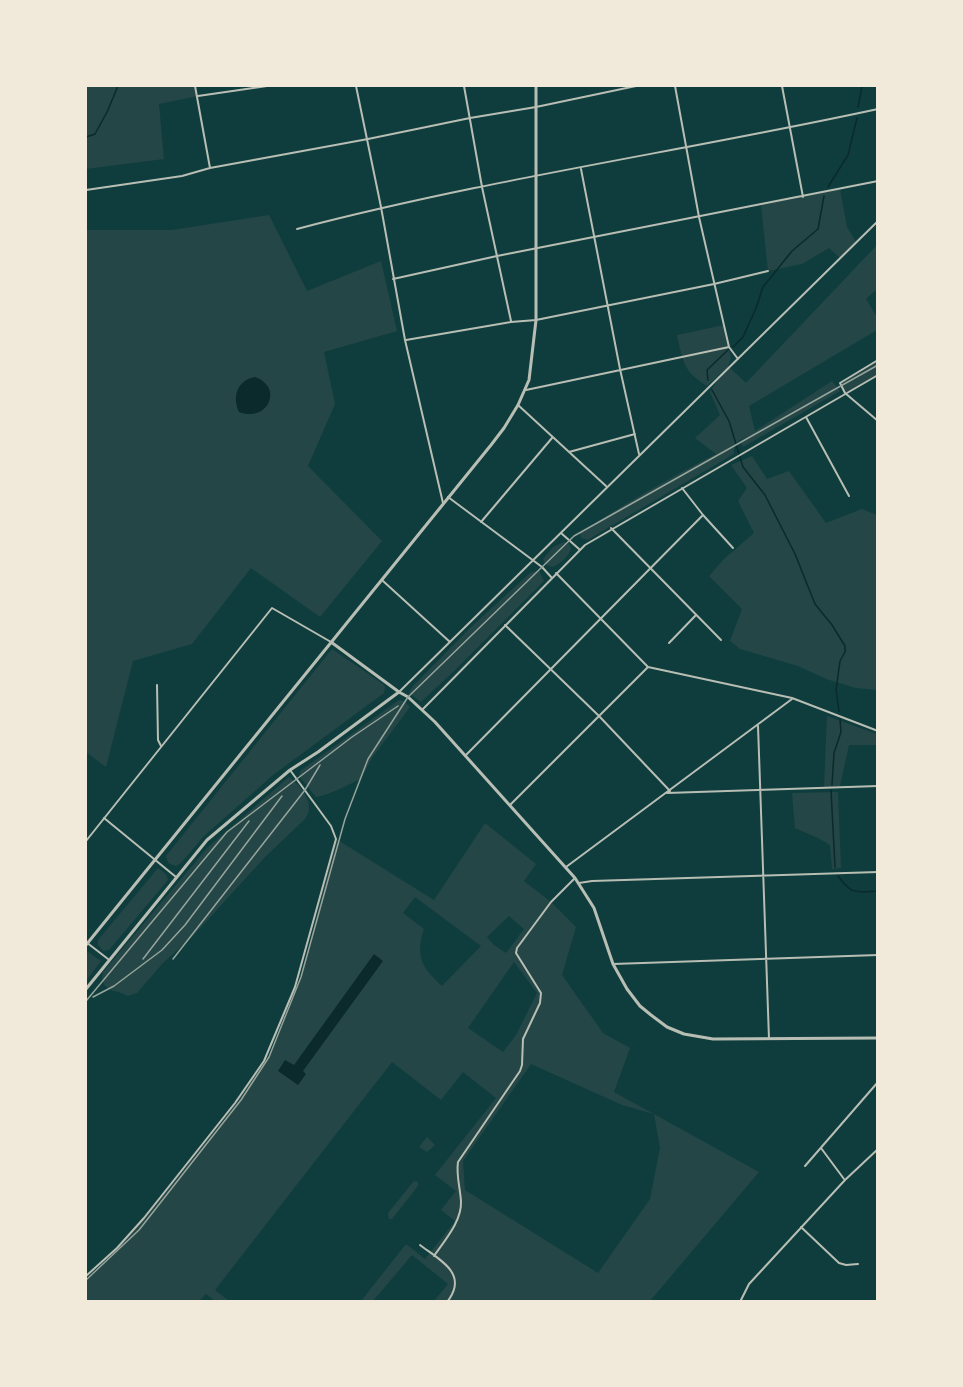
<!DOCTYPE html>
<style>
body{margin:0}
#map{position:relative;width:963px;height:1387px;overflow:hidden;background:#0f3d3e;font-family:Jost,sans-serif}
canvas{display:block}
.frame{position:absolute;inset:0;border:87px solid #f1e9da;pointer-events:none}
</style>
<div id="map">
<canvas width="963" height="1387"></canvas>
<div class="frame"></div>
</div>
<script>
const ctx = document.querySelector('canvas').getContext('2d');
ctx.lineJoin = 'round';
function fillPath(path, color) { ctx.fillStyle = color; ctx.fill(path, 'evenodd'); }
function trace(path, color, width, dash) { ctx.strokeStyle = color; ctx.lineWidth = width; ctx.lineCap = dash ? 'butt' : 'round'; ctx.setLineDash(dash || []); ctx.stroke(path); }
const green = new Path2D(`
 M86,86H194L198,96L159,104L164,159L86,169Z
 M840,189L847,227L856,242L840,258L829,248L802,264L768,271L761,205Z
 M269,215L307,291L381,261L397,331L324,352L335,404L308,466L382,541L320,617L251,568L192,644L133,661L106,767L86,752V230H172Z
 M877,245V289L866,299L877,317V330L749,406L755,431L832,381L840,391L743,447L741,441L747,436L734,444V454L594,536L588,540L581,538L580,533C624,504 669,478 716,454L695,438L720,415L710,392L725,369L707,386C683,371 683,362 677,335L724,325L731,358L728,366L746,383Z
 M877,360V375L845,393L840,383Z
 M752,456L767,479L789,471L826,523L862,509L877,515V690L856,688L826,679L798,666L740,649L730,641L742,609L709,576L724,559L754,533L738,501L747,488L731,465Z
 M564,542L569,543L571,549C567,558 561,564 552,567L545,564L543,559L553,547Z
 M539,571L544,581L453,672L421,702L409,693L413,686L470,628L531,572Z
 M332,649L383,684L385,687L384,693L273,775L204,836L181,863L176,866L168,863L166,856Z
 M399,700L404,701L410,707L372,758L361,779C347,785 330,795 316,797L299,776L300,771Z
 M827,716L877,734V745H849L840,786L824,787Z
 M289,777C302,786 316,805 305,819L265,857L193,936L163,963L137,993L128,996L116,991H113L105,986L102,980L103,972L207,848Z
 M838,792L841,868L832,869L830,845L818,838L795,828L792,793Z
 M485,823L536,864L524,881L551,902L576,927L562,975L603,1033L630,1048L614,1092L759,1172L650,1301H434L448,1284L412,1255L373,1301H361L406,1244L425,1259L455,1221L441,1210L456,1191L435,1175L496,1098L463,1072L441,1100L392,1062L215,1290L229,1301H215L206,1294L199,1301H86V1281L117,1248L195,1154L269,1057L301,977L336,839L434,900ZM415,897L481,946L442,986C422,968 415,956 424,929L403,913ZM509,916L524,929L506,953L494,945L487,937ZM514,962L537,993L516,1035L503,1052L468,1028ZM531,1064L622,1105L654,1114L660,1148L650,1199L598,1273L465,1190L463,1161Z
 M158,868L166,874L168,880L109,950L103,951L98,945V940Z
 M88,952L101,961L86,981V955Z
 M427,1137L435,1145L427,1152L419,1147Z
 M414,1181L418,1182V1186L392,1219H389L388,1213Z`);
const water = new Path2D(`
 M255,377C284,387 268,423 239,412C232,397 237,380 255,377Z
 M374,954L383,961L303,1071L306,1074L298,1085L278,1071L285,1060L294,1065Z`);
const stream = new Path2D(`
 M858,107L862,86
 M86,137L95,134L107,112L118,86
 M828,187L848,155L857,118
 M733,347L743,337L756,308L763,287L792,251L818,229L824,196
 M708,380L707,370L729,349
 M712,390L729,421L743,467L765,495L795,554L815,604L832,625L845,646V652L840,661L836,690L839,711
 M832,785L834,753L841,732L840,719
 M831,790L835,867
 M838,876C852,895 855,892 878,891`);
const minor = new Path2D(`
 M195,86L210,168
 M356,86L381,207L405,340L443,503
 M464,86L482,187L511,321
 M675,86L699,217L729,347L738,359
 M782,86L803,197
 M198,96L267,86
 M581,169L620,369L639,454
 M86,190L182,176L210,168L368,139L470,118L536,107L636,86
 M297,229C488,179 684,151 878,109
 M393,279L497,256L878,181
 M406,340L511,322L536,320L714,284L768,271
 M878,360L840,383L845,393L878,421
 M526,390L729,347
 M518,405L606,486
 M806,417L849,496
 M569,452L635,434
 M682,488L703,515L733,548
 M448,497L542,567L552,578
 M481,522L552,438
 M611,528L721,640
 M561,533L579,549
 M556,573L648,667L792,698L878,731
 M383,581L450,642
 M505,625L599,716L670,791
 M669,643L696,615
 M157,685L158,740L161,746
 M399,692L878,221
 M422,710L585,545L878,375
 M758,726L769,1039
 M465,756L703,515
 M667,793L878,786
 M510,805L648,667
 M104,818L176,877
 M86,841L272,608L331,642
 M566,867L792,699
 M579,883L592,881L878,872
 M86,942L108,959
 M613,964L878,955
 M821,1148L844,1179
 M805,1166L878,1082
 M801,1227L839,1263L846,1265L858,1264
 M420,1245C441,1261 469,1274 447,1302
 M434,1256C445,1240 462,1221 461,1201C460,1187 456,1175 458,1162L520,1071L522,1065L523,1039L540,1003L541,993L516,953L517,948L551,902L575,878
 M86,1276L117,1248L144,1218L235,1103L264,1061L295,987L336,839L331,826L290,770
 M740,1302L749,1284L845,1180L878,1149`);
const tertiary = new Path2D(`
 M331,642L399,692L408,697L435,722L575,878L594,908L613,964L627,989L640,1006L651,1015L667,1027L684,1034L713,1039L878,1038
 M86,945L491,445L504,428L518,405L529,380L536,320V86
 M86,989L207,840L290,770L318,752L399,692`);
const rail = new Path2D(`
 M143,959L249,821
 M173,959L305,790L320,765
 M93,997L114,986L162,950L185,925L282,796
 M86,1001L227,832L352,737L398,706
 M86,1280L139,1230L241,1100L269,1057L301,977L345,819L368,759L408,697L574,536L878,365`);
fillPath(green, '#244646');
fillPath(water, '#0a2a2b');
trace(stream, '#0a2a2b', 1.5);
trace(minor, '#b8beb3', 2);
trace(tertiary, '#b8beb3', 3);
trace(rail, '#97a49c', 1.5);
</script>
